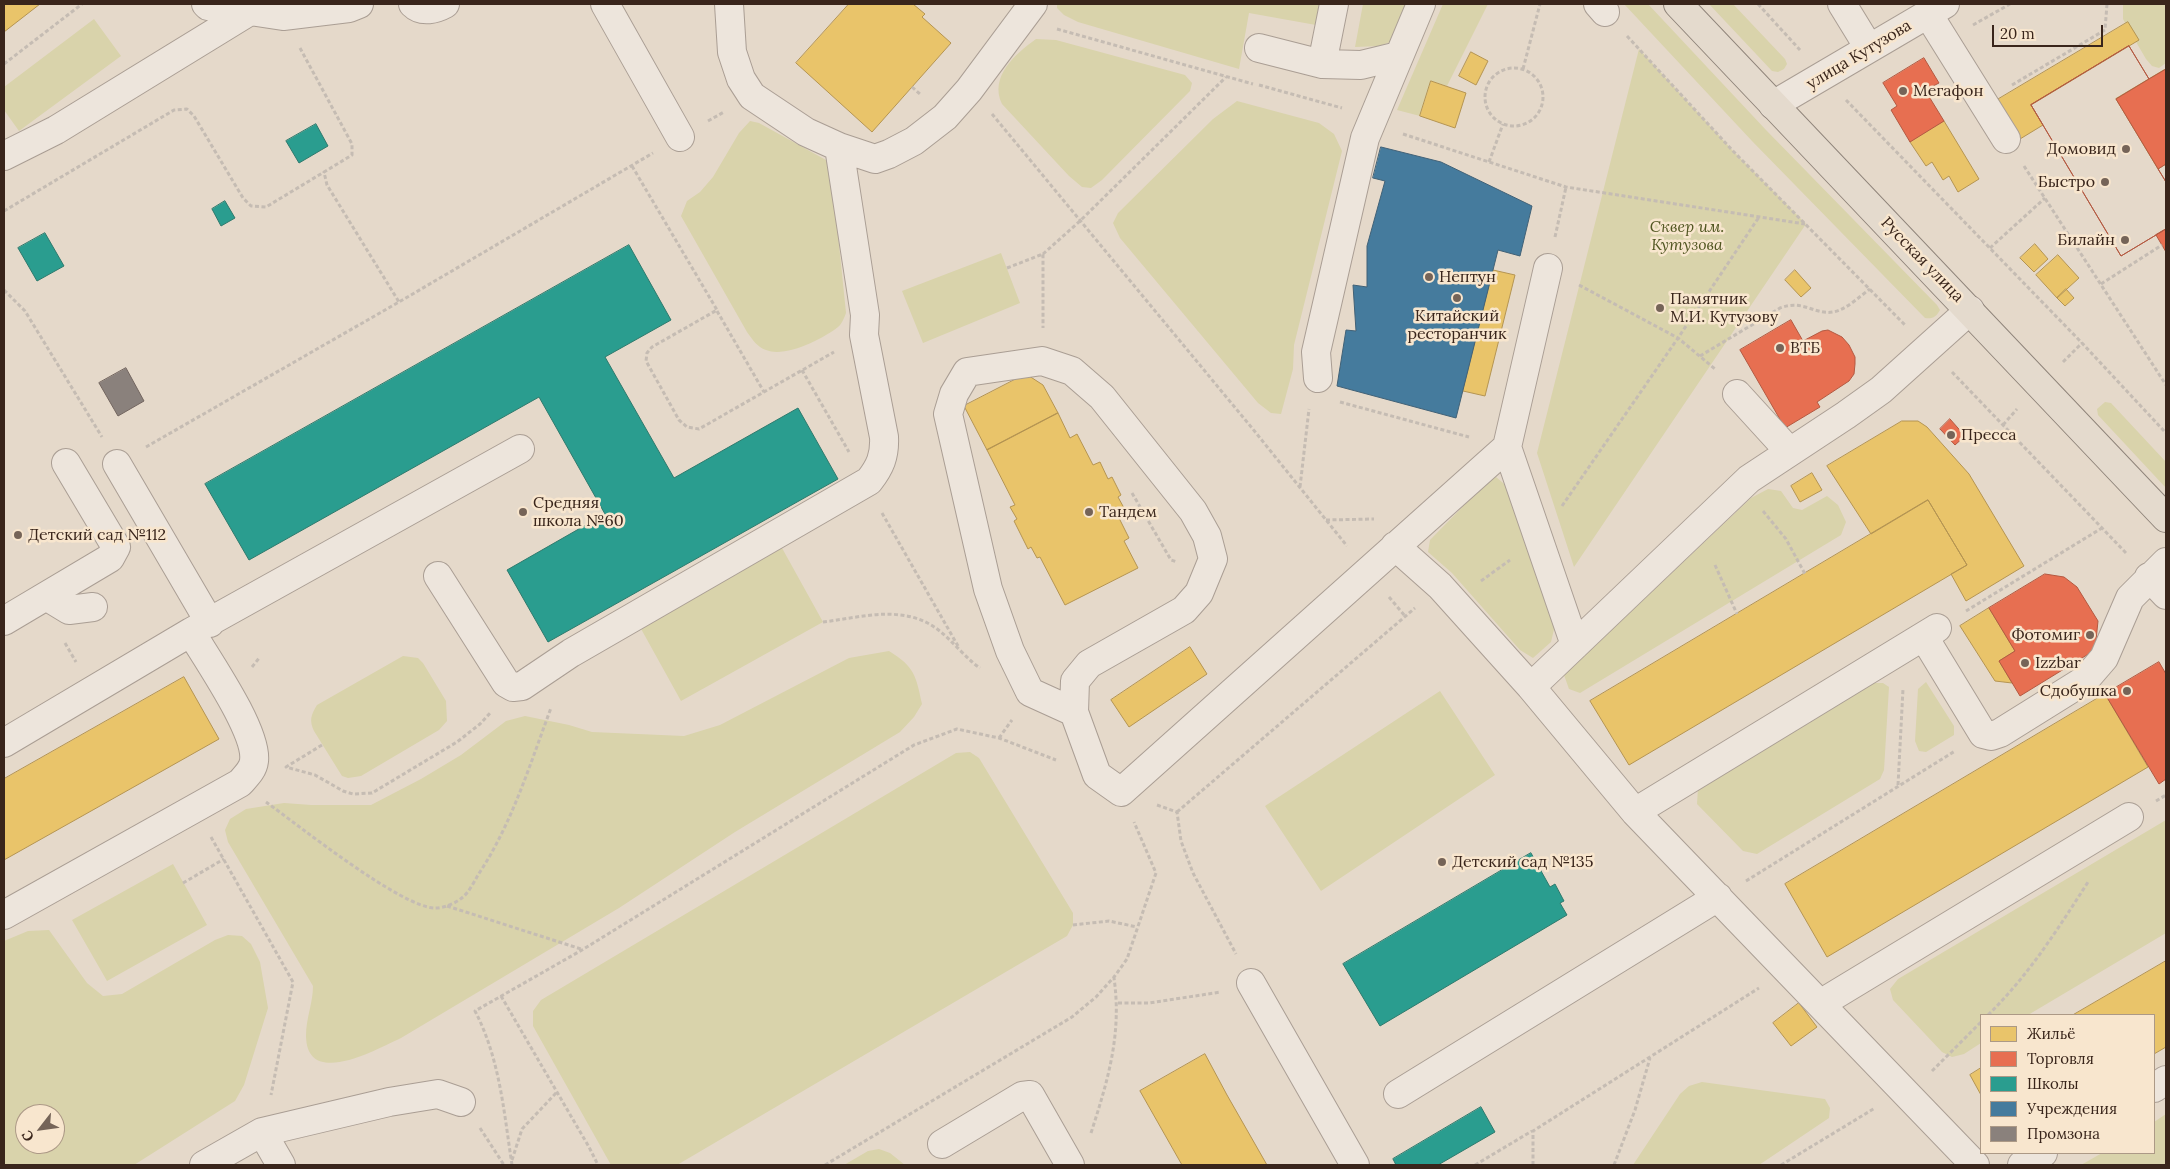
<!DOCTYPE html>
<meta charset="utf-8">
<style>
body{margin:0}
#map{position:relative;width:2170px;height:1169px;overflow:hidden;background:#e5d9ca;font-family:Lora,serif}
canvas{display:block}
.frame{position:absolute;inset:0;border:5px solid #39251b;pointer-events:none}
.legend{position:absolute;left:1980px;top:1014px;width:175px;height:140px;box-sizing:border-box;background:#f8e6ce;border:1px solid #ac9986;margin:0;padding:6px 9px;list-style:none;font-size:15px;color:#39251b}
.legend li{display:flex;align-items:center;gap:10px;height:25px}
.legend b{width:25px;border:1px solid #ac9986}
.north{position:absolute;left:15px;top:1104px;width:50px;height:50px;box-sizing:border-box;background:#f8e6ce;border:1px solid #ac9986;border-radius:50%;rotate:240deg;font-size:14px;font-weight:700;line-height:20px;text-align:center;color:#39251b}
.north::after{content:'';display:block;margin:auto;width:18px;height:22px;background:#756458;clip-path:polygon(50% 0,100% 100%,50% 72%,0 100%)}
.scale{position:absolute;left:1992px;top:25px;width:111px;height:22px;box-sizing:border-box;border:2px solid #39251b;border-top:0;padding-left:6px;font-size:15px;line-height:18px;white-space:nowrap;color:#39251b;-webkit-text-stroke:4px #f8e6ce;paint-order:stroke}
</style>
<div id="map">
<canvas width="2170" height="1169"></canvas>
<div class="frame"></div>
<ul class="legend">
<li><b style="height:14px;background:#e9c46a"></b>Жильё</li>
<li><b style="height:14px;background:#e76f51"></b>Торговля</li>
<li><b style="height:14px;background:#2a9d8f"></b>Школы</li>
<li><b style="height:14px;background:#457b9d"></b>Учреждения</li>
<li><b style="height:14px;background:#8a817c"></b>Промзона</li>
</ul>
<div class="north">С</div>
<div class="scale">20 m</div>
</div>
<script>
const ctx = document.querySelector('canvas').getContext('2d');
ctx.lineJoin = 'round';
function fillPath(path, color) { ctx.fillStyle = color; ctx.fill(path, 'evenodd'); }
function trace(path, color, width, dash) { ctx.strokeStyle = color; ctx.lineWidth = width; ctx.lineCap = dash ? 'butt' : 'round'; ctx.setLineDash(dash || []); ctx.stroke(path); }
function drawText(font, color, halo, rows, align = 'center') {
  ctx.font = font + ' Lora,serif'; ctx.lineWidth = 5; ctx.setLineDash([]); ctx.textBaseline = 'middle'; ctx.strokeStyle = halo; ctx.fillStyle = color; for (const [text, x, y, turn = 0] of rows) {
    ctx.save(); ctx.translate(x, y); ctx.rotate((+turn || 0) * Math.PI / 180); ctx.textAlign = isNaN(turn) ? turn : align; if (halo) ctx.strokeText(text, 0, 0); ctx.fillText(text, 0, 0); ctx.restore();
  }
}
const green = new Path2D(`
 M1057,4H1320L1316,25L1249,13L1239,69L1078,22L1064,15L1057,8Z
 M1363,4H1406L1392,41L1380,46L1355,47Z
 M1443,4H1488L1447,86L1431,81L1420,116L1397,110Z
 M1624,4H1648L1766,130L1937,305L1940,310C1936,317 1933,319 1925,318L1752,141Z
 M1709,4H1733L1785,59L1787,64L1784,69L1778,72L1772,71Z
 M2123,4H2166V63L2159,68L2152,66L2146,59L2129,30L2123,19Z
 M94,19L121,56L19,131L4,110V87Z
 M1036,39L1056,40L1185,75L1192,83L1190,91L1102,180L1091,188L1082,187L1069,176L1002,104C989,77 1015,54 1036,39Z
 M1639,49L1733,151L1806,224L1574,567L1537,453Z
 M1237,101L1319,123L1334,134L1342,151L1294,345L1293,369L1281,414L1271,413L1258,403L1120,238L1113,223L1118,213L1213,119Z
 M750,121L759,123L826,160L832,176L846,313C844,318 842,324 838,327C823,339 785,358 766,350C757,347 753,340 747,332L681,216L687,201L700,192L713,177L739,133Z
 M1001,253L1020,303L923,343L902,291Z
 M2105,402L2111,403L2166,462V488L2098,415L2097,409Z
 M1496,477L1509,488L1555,625L1551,642L1533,658L1520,650L1452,573L1428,552L1430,540L1487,482Z
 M1768,489L1781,491L1793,508L1802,510L1827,496L1838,505L1846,522L1841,535L1580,693L1569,689L1564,675L1751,498Z
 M782,548L823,622L681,701L640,627Z
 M889,651C915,667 916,676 922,704L914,717L900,732L735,832L619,908L401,1038C377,1049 307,1089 306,1036C306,1018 313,1003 313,986L228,842L225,830L230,819L246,809L284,803L311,805H371L421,779L461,755L506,721L525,716L569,725L592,732L684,736L720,725L849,658Z
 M403,656L418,658L423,663L446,701L447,721L439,730L361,776L348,778L342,776L314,731C309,720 311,715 317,705Z
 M1926,682L1954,726V735L1926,752L1919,751L1915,741L1918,689Z
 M1872,683H1883L1889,687L1884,770L1880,779L1757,854L1743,851L1697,804L1698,788Z
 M1440,691L1495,775L1321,891L1265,806Z
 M970,752L979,758L1073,913V925L1067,936L677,1165H611L533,1026V1011L541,1000L956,753Z
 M2166,820V933L2028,1015H1981V1043L1964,1054L1952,1057L1942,1052L1893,1000L1890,989L1898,979Z
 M173,864L207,925L107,981L72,920Z
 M49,930L87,983L103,996L122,994L215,940L228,935L242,936L251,944L260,962L268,1008L244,1085L235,1101L134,1165H4V941L28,931ZM25,1114H55V1144H25Z
 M1702,1082L1825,1099L1830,1108L1829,1118L1759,1165H1633L1680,1094L1689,1086Z
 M2166,1114V1165H2081L2102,1153H2154V1122Z
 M879,1149L890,1153L905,1165H844L868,1151Z`);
const homes = new Path2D(`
 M4,4H40L4,32Z
 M849,4H913L925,14L922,17L951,43L872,132L796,63Z
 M2128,22L2139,40L2031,105L2043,125L2020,139L1997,100Z
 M1471,52L1488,61L1476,85L1459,76Z
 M2166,69V164L2158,169L2116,99Z
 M1431,81L1466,93L1455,128L1420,116Z
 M1944,121L1979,179L1958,192L1949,176L1943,180L1932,162L1926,166L1910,142Z
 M2035,244L2048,259L2034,272L2020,258Z
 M2058,255L2079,278L2057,298L2036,275Z
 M1493,270L1515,275L1485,396L1463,391Z
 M1795,270L1811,288L1801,297L1785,280Z
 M2066,289L2074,298L2065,306L2057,298Z
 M1026,374L1043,385L1058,413L987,450L964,406Z
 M1058,413L1070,438L1077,434L1093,465L1100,462L1108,479L1112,477L1121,495L1118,497L1124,508L1116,512L1129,538L1124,541L1138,568L1065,605L1040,557L1037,558L1031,547L1028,549L1014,521L1017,519L1010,507L1015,505L987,450Z
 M1902,421H1918L1927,427L1969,474L2024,566L1966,601L1951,574L1967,565L1928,500L1871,534L1827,466Z
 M1812,473L1822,490L1800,502L1791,486Z
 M1928,500L1967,565L1629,765L1590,701Z
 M1989,608L2015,651L1999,661L2012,683L1995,681L1960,626Z
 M1190,647L1207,674L1129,727L1111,700Z
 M184,677L219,739L4,860V779Z
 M2105,694L2148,767L1827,957L1785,884Z
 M2166,961V1047L2154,1054V1015H2073Z
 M1799,1003L1817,1027L1791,1046L1773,1023Z
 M1205,1054L1227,1095L1267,1165H1182L1140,1091Z
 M1981,1068V1095L1970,1075Z`);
const shops = new Path2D(`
 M2129,46L2149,79L2166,69V164L2158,169L2166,182V229L2121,256L2031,105Z
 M2129,46L2149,79L2116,99L2166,182V229L2121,256L2031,105Z
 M1924,58L1939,83L1925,90L1944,121L1910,142L1891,110L1897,106L1883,83Z
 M2166,229V252L2156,235Z
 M1791,320L1803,341L1822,331L1828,330L1842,337L1849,345L1855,357V364L1854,374L1849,381L1817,402L1820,407L1785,428L1740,350Z
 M1950,419L1965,436L1955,445L1940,429Z
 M2045,574L2064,577L2077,587L2098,621L2095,650L2020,696L1999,661L2015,651L1989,608Z
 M2159,662L2166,674V779L2159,784L2105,694Z`);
const schools = new Path2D(`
 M316,124L328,146L299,163L286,141Z
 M225,201L235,218L221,226L212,209Z
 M45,233L64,266L37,281L18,248Z
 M629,245L671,320L605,357L674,478L798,408L838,479L548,642L507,570L605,514L539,397L249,560L205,484Z
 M1531,853L1550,887L1555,884L1564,901L1560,903L1567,915L1380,1026L1343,964Z
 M1481,1107L1495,1132L1438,1165H1396L1393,1159Z`);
const public = new Path2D(`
 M1381,147L1441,162L1532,206L1520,256L1498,250L1456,418L1337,386L1346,330L1356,331L1353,285L1367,287V246L1385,181L1373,178Z`);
const industry = new Path2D(`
 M126,368L144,401L118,416L99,383Z`);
const path = new Path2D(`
 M1758,4L1800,50
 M1973,25L2010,4
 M1057,29L1253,84
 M1627,36L1733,151L1905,325
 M300,48L352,144V155L324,172L327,185L399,302
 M4,64L82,4
 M1485 97a29 29 0 1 1 58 0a29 29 0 1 1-58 0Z
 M1523,69L1540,4
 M1259,85L1342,108
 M2012,85L2105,30L2107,4
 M912,87L921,95
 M1846,100L2082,343L2166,433
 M992,114L1252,428L1347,546
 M708,121L724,112
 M1403,134L1566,187L1805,224
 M1489,162L1503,124
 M632,166L717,310L652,347L647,353L646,361L679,420L687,427L699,429L834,352
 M2024,166L2166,385
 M4,211L174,110L187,109L194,116L243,198L251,206L266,207L324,172
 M1555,237L1566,187
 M1990,248L2045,198
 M1043,254L1080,221L1226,77
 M1007,268L1043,254V328
 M2101,284L2162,245
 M1579,285L1678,338L1715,369
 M4,290L25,311L102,437
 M717,311L764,392
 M1700,356L1780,308C1803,299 1814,315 1833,312C1846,310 1860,296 1870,289
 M2063,362L2082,343
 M802,370L849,452
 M1952,372L2126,553
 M1340,402L1469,437
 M2003,425L2017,409
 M146,447L399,302L653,153
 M1300,487L1309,409
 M1132,493L1171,560L1177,562
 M1562,506L1678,338L1759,217
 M1763,511L1786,539L1805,574
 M882,513L958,646
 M1326,520L1374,519
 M1715,565L1737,614
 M1481,581L1510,560
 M1389,597L1405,616
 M1966,611L2102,528
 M823,622C864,617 906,603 941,632C952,641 970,662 980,668
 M65,643L76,662
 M252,667L260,657
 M999,738L1012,720
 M322,745L286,767L315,775L343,791L353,794L372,793L457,742L480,724L491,712
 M1898,785L1903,689
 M2156,801L2166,795
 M266,802C298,825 402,908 435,908C445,908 456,903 463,897C469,892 474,882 478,875C512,824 530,764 551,708
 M1157,805L1177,812L1181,841L1193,873L1236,954
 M1177,812L1415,608
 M211,837L293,982L271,1095
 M1746,881L1955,751
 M183,883L224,859
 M447,906L581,949
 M1073,925L1109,921L1137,927
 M501,996L589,1147L598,1165
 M1118,1003H1149L1221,992
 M1988,1015C2028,976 2058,929 2088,882
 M1932,1071L1981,1022
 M480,1128L504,1165
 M1091,1133C1108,1080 1122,1034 1114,978
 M512,1160L522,1129L557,1092
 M512,1165C504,1113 500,1059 475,1011L582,950L914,745L957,729L999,738L1056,760
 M825,1165L1072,1017L1096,997L1114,977L1127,959L1156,873L1134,822
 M1475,1165L1532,1131
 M1533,1165V1131L1759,988
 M1614,1165L1635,1110L1650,1058
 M1781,1165L1875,1108`);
const minor = new Path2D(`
 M206,4L208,6L250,11L255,8
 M413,4C422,13 436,9 445,4
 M605,4L680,137
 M729,4L732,52L741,79L752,96L806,132L839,147L875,159L889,154L914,141L945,117L969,90L1033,4
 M1598,4L1605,12
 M1842,4L1869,48
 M1928,14L2006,139
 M1259,48L1322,64L1361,65L1398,56
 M1322,64L1334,4
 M1773,105L1945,4
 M4,156L56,130L250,11L283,16L349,8L359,4
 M1548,268L1507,447L1575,645
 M1970,310L1881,390L1846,415L1749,479L1531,687L1635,812L1975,1165
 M1318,378L1316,352L1365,138L1421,4
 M1737,394L1789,451
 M117,464L210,623
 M1395,546L1440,586L1531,687
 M438,576L506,683L513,687L522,686L571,653L869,481C880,467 885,456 884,437L864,335L865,315L839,147
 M2149,577L2166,595
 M46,596L69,610L93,607
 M4,621L110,558L116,547L66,463
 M1924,637L1983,734L1991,736L2000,733L2085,680L2104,658L2130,598L2166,562
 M1074,712L1030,692L1010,651L988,589L948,414L954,394L967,372L1042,361L1072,371L1102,397L1193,511L1207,536L1213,559L1199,593L1184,610L1089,664L1075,681L1074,712L1097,775L1121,792L1507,447
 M4,743L191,632L520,449
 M1635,812L1937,628
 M4,915L240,783C246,776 253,770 254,761C258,732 207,659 191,632
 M1251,983L1355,1165
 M1820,1004L2129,817
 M2154,1088L2166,1080
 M1398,1094L1718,897
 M262,1132L281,1165
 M942,1144L1022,1096L1030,1095L1070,1165
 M204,1165L262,1132L389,1102L438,1094L461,1102
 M2022,1165L2043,1153`);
const major = new Path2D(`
 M1678,4L2166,518`);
const markers = [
 [1903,91,5,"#756458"],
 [2126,149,5,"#756458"],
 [2105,182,5,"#756458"],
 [2125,240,5,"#756458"],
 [1429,277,5,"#756458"],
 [1457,298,5,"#756458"],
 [1660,308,5,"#756458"],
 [1780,348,5,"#756458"],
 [1951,435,5,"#756458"],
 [523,512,5,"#756458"],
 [1089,512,5,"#756458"],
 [18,535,5,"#756458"],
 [2090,635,5,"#756458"],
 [2025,663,5,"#756458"],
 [2127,691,5,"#756458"],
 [1442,862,5,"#756458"]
];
const streetNames = [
 ["улица Кутузова",1859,55,-31],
 ["Русская улица",1922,260,46]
];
const poiNames = [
 ["Мегафон",1913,91],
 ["Домовид",2116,149,"right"],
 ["Быстро",2095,182,"right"],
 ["Билайн",2115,240,"right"],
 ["Нептун",1439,277],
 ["Памятник",1670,299],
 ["М.И. Кутузову",1670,317],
 ["Китайский",1457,316,"center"],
 ["ресторанчик",1457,334,"center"],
 ["ВТБ",1790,348],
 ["Пресса",1961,435],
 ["Средняя",533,503],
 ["школа №60",533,521],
 ["Тандем",1099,512],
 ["Детский сад №112",28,535],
 ["Фотомиг",2080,635,"right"],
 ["Izzbar",2035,663],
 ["Сдобушка",2117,691,"right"],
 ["Детский сад №135",1452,862]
];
const parkNames = [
 ["Cквер им.",1687,227],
 ["Кутузова",1687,245]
];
fillPath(green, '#d9d3ab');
fillPath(homes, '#e9c46a');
trace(homes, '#b49452', 1);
fillPath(shops, '#e76f51');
trace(shops, '#b35941', 1);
fillPath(schools, '#2a9d8f');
trace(schools, '#2e796c', 1);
fillPath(public, '#457b9d');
trace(public, '#416176', 1);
fillPath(industry, '#8a817c');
trace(industry, '#72655f', 1);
trace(minor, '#aa9e94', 30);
trace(major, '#8f847a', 30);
trace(path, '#c5bcb3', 3, [4, 2.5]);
trace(minor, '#ede5dc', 28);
trace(major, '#e4dacd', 28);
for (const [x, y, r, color] of markers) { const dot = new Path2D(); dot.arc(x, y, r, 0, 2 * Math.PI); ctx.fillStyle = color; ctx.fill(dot); trace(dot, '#f8e6ce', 2); }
drawText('16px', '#39251b', '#f8e6ce', streetNames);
drawText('16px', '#39251b', '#f8e6ce', poiNames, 'left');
drawText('italic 16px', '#515621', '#f8e6ce', parkNames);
</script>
